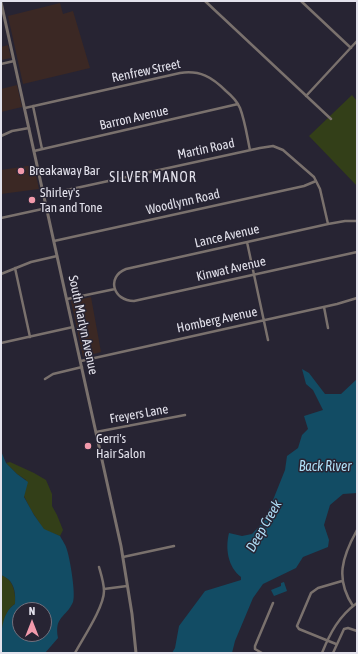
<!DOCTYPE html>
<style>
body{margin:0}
#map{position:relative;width:358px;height:654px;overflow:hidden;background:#272433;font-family:"Asap Condensed",sans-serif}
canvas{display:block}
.frame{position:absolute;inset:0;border:2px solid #e3e2ec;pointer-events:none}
.north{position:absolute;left:12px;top:602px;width:40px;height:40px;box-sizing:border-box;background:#272433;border:1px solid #72707d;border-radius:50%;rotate:0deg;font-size:11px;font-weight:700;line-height:16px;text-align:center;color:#e3e2ec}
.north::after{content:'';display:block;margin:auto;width:14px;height:18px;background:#f29aac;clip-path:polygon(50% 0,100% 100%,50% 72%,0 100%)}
</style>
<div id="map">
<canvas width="358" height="654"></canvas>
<div class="frame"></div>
<div class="north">N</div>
</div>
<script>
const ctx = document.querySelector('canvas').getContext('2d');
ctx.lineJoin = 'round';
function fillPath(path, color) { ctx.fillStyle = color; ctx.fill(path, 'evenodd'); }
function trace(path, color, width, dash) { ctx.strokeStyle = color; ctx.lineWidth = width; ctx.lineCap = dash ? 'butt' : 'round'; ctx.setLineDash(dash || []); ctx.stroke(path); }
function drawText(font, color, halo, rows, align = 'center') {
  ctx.font = font + ' "Asap Condensed",sans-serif'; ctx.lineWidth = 3; ctx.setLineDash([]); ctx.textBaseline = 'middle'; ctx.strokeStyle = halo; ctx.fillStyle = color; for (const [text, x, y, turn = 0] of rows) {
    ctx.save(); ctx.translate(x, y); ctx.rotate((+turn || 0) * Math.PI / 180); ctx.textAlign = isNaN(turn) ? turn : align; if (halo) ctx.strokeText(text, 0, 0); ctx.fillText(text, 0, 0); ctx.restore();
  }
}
const commercial = new Path2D(`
 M60,3L63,14L73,11L90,68L23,84L8,16Z
 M8,45L11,58L1,60V47Z
 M17,85L22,107L1,112V89Z
 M34,165L39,189L1,194V170Z
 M91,297L101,352L83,357L71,301Z`);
const green = new Path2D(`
 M352,95L357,101V186L309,136Z
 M10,462L34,473L46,480L52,494V506L57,515L63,530L60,536L44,530L31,510L24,496L26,480L17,474L6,463Z
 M1,575C13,579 16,592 15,604C5,610 5,622 1,632Z`);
const water = new Path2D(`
 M302,369L309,373L325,394H341L357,379V493L343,494L330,505L324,525L329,540L328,547L303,557L296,568L263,584L253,598L235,641L232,653H172L175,648L179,626L205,591L241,580V577C228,567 225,549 229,533L242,536L252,534L265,520L285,470L287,456L298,448L302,435L308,429L304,416L323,410L313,390L306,384Z
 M1,451L6,463L17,474L28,482L24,497L34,515L44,529L60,536C62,540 66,545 67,550C70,559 76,594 73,602C66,618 54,616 58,638L45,653H1C1,637 0,614 15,604C16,591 14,580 1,575ZM20,610H44V634H20Z
 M284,582L287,591L274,596L271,590L281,586V583Z`);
const minor = new Path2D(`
 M205,1L331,119
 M301,1L351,48
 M1,64L14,61
 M306,96L357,41
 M33,106L42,149
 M25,108L180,73C200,70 212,77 226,91C232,96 237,101 240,108C245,121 247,136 250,150
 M1,136L12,131L29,128
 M34,151L238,104
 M44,195L260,148L273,146L283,150L314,177L320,189L328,224
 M1,218L47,208
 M357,221H345L328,224L126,269C106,277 113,301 134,301L357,252
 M54,241L304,186L316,181
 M247,242L268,340
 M15,268L30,337
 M1,274L31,262L57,256
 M67,299L115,289
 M324,307L328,328
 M1,343L73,327
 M81,361L337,304L357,298
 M45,379L53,374L82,367
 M96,432L185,415
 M123,557L174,546
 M104,589L127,586
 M353,606C335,579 342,557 357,530
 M336,644L299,629L297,626L311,593L318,588L342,581
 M75,653C83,638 104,607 104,591C104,583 101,574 99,567
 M262,653L255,649V646L273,603
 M322,653C330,633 339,616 357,603
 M333,653L344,629L348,628L357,631`);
const tertiary = new Path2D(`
 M1,2L121,546L132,614L136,653`);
const markers = [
 [21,171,4,"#f29aac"],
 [32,200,4,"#f29aac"],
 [88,446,4,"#f29aac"]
];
const streetNames = [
 ["Renfrew Street",146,71,-12],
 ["Barron Avenue",134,118,-13],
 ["Martin Road",206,149,-12],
 ["Woodlynn Road",183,202,-13],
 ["Lance Avenue",227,236,-13],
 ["Kinwat Avenue",231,269,-13],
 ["Homberg Avenue",217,320,-12],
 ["South Marlyn Avenue",83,325,78],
 ["Freyers Lane",139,414,-10]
];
const poiNames = [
 ["Breakaway Bar",29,171],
 ["Shirley's",40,193],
 ["Tan and Tone",40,208],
 ["Gerri's",96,439],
 ["Hair Salon",96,454]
];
const neighbourhoodNames = [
 ["SILVER MANOR",153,178]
];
const waterNames = [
 ["Back River",325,467],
 ["Deep Creek",264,526,-60]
];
fillPath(commercial, '#3b2824');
fillPath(green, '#333f18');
fillPath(water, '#124c64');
trace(minor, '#7a716d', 2.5);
trace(tertiary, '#7a716d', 3);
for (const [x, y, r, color] of markers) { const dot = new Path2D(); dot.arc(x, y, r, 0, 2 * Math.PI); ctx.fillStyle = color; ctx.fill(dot); trace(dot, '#272433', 1.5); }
drawText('13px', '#e3e2ec', '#272433', streetNames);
drawText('13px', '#e3e2ec', '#272433', poiNames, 'left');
ctx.letterSpacing = '1px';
drawText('14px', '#e3e2ec', '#272433', neighbourhoodNames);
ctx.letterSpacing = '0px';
drawText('italic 14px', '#adddf5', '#272433', waterNames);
</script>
